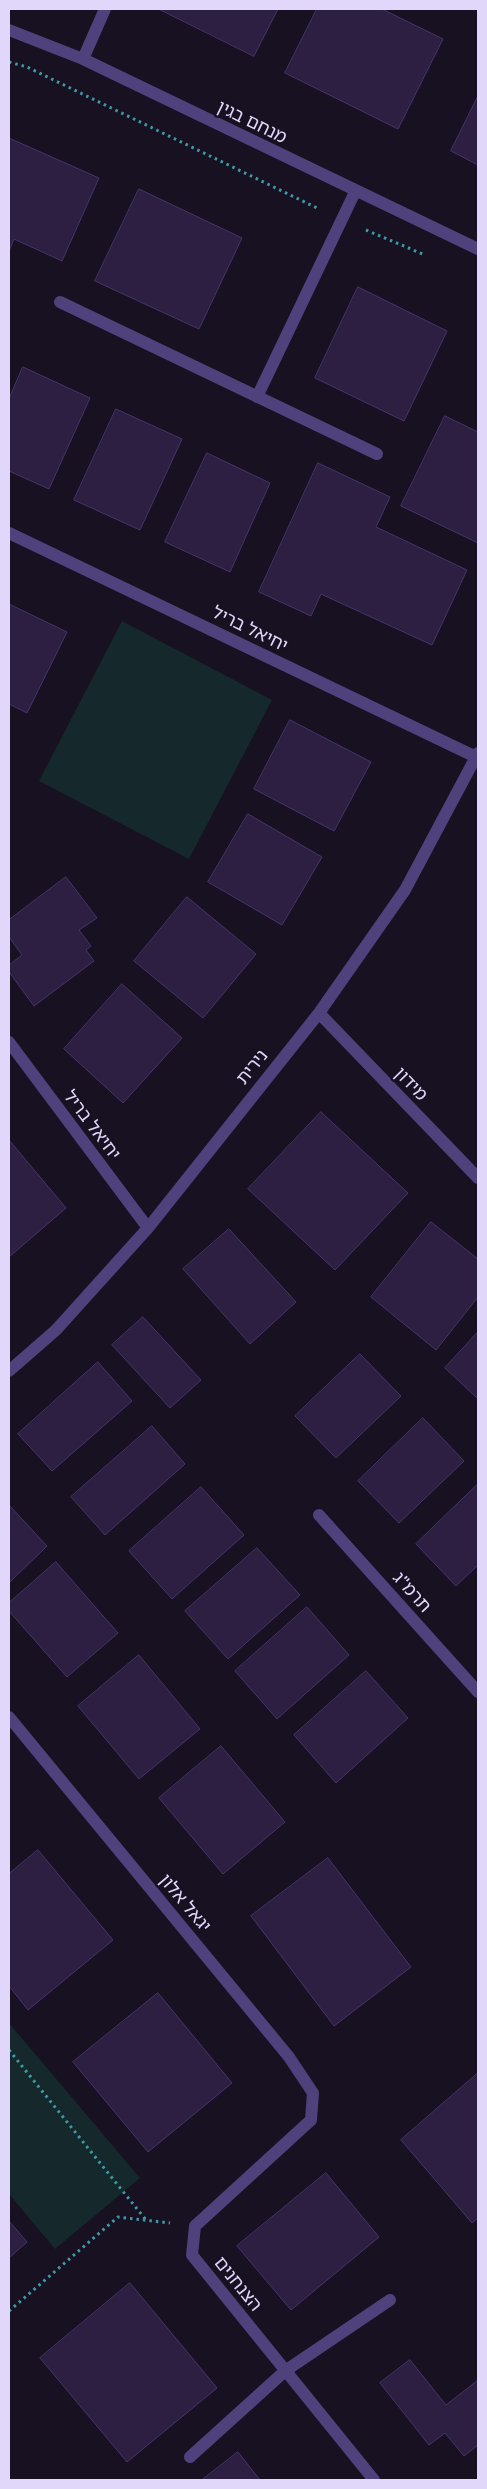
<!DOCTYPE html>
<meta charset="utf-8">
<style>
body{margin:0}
#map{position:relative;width:487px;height:2489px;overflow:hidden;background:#171122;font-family:"Golos Text",sans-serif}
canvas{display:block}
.frame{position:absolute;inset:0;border:10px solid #e1d7fa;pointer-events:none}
</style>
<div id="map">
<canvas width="487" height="2489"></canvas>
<div class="frame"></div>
</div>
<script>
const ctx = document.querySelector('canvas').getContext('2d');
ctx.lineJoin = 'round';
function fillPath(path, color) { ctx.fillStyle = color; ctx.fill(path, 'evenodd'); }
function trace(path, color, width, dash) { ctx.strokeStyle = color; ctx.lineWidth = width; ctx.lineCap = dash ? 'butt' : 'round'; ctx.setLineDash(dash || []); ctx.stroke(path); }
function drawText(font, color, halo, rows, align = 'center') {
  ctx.font = font + ' "Golos Text","Noto Sans Hebrew",sans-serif'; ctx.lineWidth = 5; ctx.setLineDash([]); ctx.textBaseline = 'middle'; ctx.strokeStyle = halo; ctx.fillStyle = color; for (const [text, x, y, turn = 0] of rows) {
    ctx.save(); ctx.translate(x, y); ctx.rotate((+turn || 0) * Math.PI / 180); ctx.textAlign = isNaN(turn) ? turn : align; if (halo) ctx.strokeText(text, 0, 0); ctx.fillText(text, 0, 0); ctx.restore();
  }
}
const green = new Path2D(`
 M122,621L272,700L189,859L39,781Z
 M9,2023L140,2178L55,2249L9,2194Z`);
const building = new Path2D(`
 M159,9H278L254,56Z
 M317,9H382L443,39L398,129L285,73Z
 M478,96V165L451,151Z
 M9,138L99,178L62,261L14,239L9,251Z
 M139,189L242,238L199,329L95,281Z
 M358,287L447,331L404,421L315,378Z
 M23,367L90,398L49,489L9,471V399Z
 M116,409L182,439L140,530L74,500Z
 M445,416L478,432V543L401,506Z
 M207,453L270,483L230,572L165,542Z
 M318,463L390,497L376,527L467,570L432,645L321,594L311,616L259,592Z
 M9,604L67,632L27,713L9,704Z
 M290,720L371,762L334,831L254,789Z
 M248,814L322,857L282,925L208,882Z
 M66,877L97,918L79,930L91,946L86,950L94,961L34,1006L9,972V965L22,955L9,937V920Z
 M187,897L256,954L203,1018L134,961Z
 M122,984L182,1038L123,1103L64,1049Z
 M321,1112L408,1193L335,1270L248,1189Z
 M9,1140L66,1208L9,1257Z
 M431,1222L478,1259V1297L436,1350L371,1297Z
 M229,1229L296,1302L250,1344L183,1269Z
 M143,1317L201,1380L170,1408L112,1345Z
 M478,1332V1399L445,1368Z
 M360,1354L401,1396L336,1458L295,1416Z
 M98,1362L132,1401L52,1471L18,1434Z
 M423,1418L464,1461L399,1523L358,1481Z
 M152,1426L185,1464L105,1535L71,1497Z
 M478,1484V1565L456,1586L416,1544Z
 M201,1487L244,1535L172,1599L129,1551Z
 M9,1505L47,1546L9,1583Z
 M257,1548L300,1595L228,1659L185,1611Z
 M56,1562L118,1633L67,1677L9,1611V1603Z
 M307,1607L349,1655L277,1719L235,1671Z
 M139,1655L200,1729L139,1779L78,1706Z
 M366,1671L408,1718L336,1783L294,1735Z
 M221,1746L285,1822L223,1874L159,1798Z
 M38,1850L113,1940L28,2010L9,1986V1874Z
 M328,1858L411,1967L334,2026L251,1916Z
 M158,1993L232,2083L148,2152L73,2062Z
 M478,2073V2218L472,2223L401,2140Z
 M326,2173L379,2237L291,2310L237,2246Z
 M9,2221L27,2242L9,2258Z
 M130,2283L217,2388L127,2462L40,2358Z
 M410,2360L446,2405L478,2380V2445L464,2456L445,2433L429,2445L380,2383Z
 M238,2452L260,2480H202Z`);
const path = new Path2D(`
 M9,62L27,67L319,209
 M366,230L425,255
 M9,2050L146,2220
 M9,2311L118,2217L170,2223`);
const minor = new Path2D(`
 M9,30L83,59L478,249
 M83,59L105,9
 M60,302L377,454
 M257,397L355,192
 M9,533L476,757
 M319,1013L478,1178
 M9,1042L148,1228
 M9,1371L56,1330L148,1228L319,1013L405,890L478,753
 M319,1515L478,1692
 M9,1717L289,2057L313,2093L311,2120L195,2226L192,2255L374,2480
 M190,2457L285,2371L390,2300`);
const streetNames = [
 ["מנחם בגין",252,122,26],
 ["יחיאל בריל",250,629,26],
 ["נירית",252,1067,-51],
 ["מידון",411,1084,46],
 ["יחיאל בריל",92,1125,53],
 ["תרמ\"ג",412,1592,48],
 ["יגאל אלון",185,1903,50],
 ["הצנחנים",238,2284,51]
];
fillPath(green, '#15282b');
fillPath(building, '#2c1f41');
trace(building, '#48346a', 1);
trace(path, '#3d9ba8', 3, [2.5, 4]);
trace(minor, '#4e417c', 12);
drawText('18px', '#e1d7fa', '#171122', streetNames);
</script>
